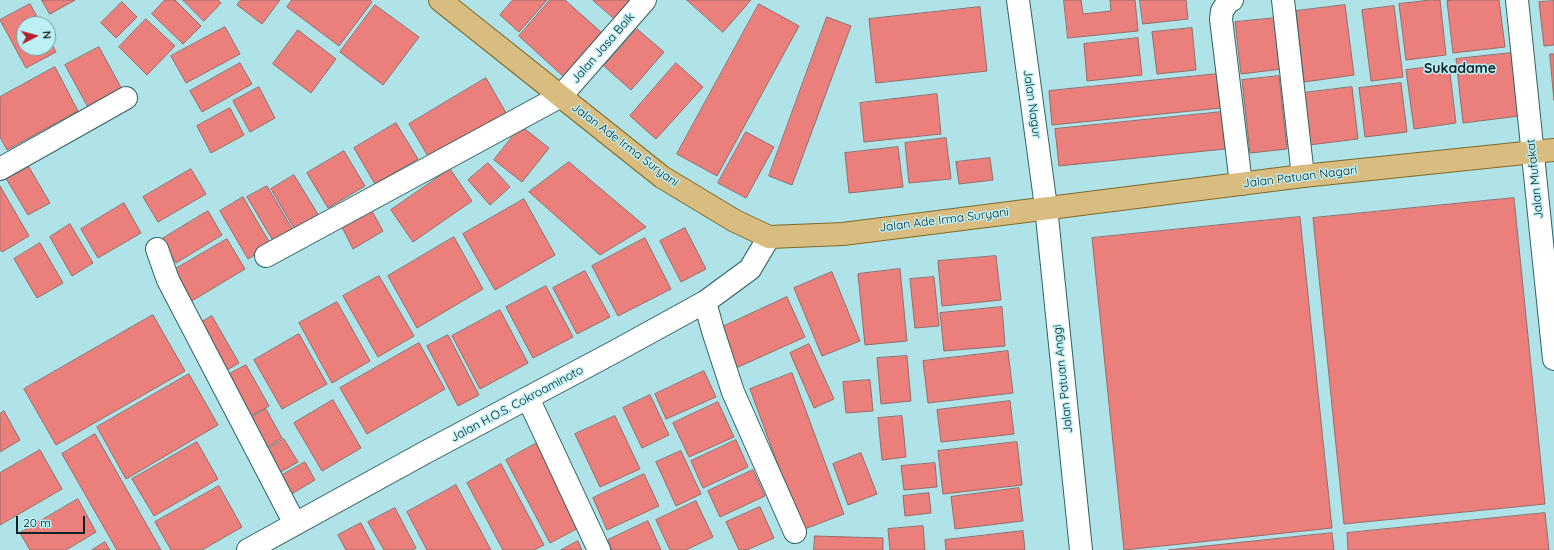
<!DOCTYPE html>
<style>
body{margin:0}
#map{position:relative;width:1554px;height:550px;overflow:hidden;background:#b0e3e7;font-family:Quicksand,sans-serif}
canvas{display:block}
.north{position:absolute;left:16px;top:16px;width:40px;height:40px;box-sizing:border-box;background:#bcf0f5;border:1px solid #769ea2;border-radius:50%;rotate:84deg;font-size:11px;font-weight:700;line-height:16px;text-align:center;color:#0e2325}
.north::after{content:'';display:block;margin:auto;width:14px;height:18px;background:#b11e2c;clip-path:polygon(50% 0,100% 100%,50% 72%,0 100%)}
.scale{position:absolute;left:16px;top:516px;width:69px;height:18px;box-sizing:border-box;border:2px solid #0e2325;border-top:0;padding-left:5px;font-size:12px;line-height:14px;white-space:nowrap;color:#0e2325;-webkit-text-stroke:3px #bcf0f5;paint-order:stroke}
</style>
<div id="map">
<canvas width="1554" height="550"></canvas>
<div class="north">N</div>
<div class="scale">20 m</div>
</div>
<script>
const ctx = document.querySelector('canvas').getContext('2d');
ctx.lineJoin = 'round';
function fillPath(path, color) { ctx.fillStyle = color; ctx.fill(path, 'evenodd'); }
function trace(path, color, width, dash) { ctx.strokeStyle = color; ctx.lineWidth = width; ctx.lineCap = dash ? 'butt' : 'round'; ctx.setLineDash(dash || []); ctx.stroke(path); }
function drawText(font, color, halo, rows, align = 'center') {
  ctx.font = font + ' Quicksand,sans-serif'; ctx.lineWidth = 3; ctx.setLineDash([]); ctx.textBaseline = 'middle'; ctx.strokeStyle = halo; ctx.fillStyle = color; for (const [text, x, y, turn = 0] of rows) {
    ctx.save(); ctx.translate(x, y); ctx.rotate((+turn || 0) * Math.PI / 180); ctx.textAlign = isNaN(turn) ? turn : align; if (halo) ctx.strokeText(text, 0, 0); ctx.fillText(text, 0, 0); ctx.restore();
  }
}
const building = new Path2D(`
 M42,0H75L50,14Z
 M165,0H175L201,26L183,44L152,14Z
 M183,0H218L221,3L204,21Z
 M241,0H280L262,24L237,5Z
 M292,0H370L372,2L339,46L287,7Z
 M513,0H547L519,32L500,15Z
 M550,0H565L602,33L564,77L519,36Z
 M593,0H633L616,20Z
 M687,0H751L723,32Z
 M1064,0H1081L1083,14L1111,11L1110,0H1135L1138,31L1068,38Z
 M1140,0H1186L1188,19L1143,24Z
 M1431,0H1440L1446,55L1406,60L1399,4Z
 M1457,0H1499L1505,47L1453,53L1447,1Z
 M1554,1V45L1544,46L1539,2Z
 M122,2L137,17L116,38L101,23Z
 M30,4L41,24H24V48H48V37L56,52L26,68L0,20Z
 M759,4L799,26L717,176L677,154Z
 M375,5L419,37L383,85L340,52Z
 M1345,5L1354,75L1304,82L1296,11Z
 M1394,6L1403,77L1371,81L1362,10Z
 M980,7L987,71L876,83L869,19Z
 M827,17L851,26L792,185L769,176Z
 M1276,18L1282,69L1241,74L1235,22Z
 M146,19L175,46L147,75L119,47Z
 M225,27L240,54L186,83L171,56Z
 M1192,28L1196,70L1157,74L1152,32Z
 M637,29L664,52L631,90L604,66Z
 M298,30L336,59L311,93L273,64Z
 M1138,38L1142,75L1087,81L1084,44Z
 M99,47L124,93L90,111L65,65Z
 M1511,53L1519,116L1463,123L1456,59Z
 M1550,54H1554V100Z
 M240,63L252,84L202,112L190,91Z
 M676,63L703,87L656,139L630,116Z
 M1449,65L1456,123L1414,129L1406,70Z
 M55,67L78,111L7,150L0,137V97Z
 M1218,74L1221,108L1052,125L1049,91Z
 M1279,76L1287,149L1250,153L1242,80Z
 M486,78L509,118L432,163L409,124Z
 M1401,83L1407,132L1365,137L1359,88Z
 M259,87L275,118L250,132L233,101Z
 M1352,87L1358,139L1309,145L1303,93Z
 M937,94L941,134L864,142L860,103Z
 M230,108L244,135L211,153L197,126Z
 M1222,112L1225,149L1059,166L1055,129Z
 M396,123L418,159L375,184L354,148Z
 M521,126L549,148L522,182L494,160Z
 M746,132L774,147L746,198L718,183Z
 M946,138L951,179L909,183L905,143Z
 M898,147L903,187L849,193L845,153Z
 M344,151L365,186L328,208L307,173Z
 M990,158L993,180L959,184L956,162Z
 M26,162L50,203L28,215L4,175Z
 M569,162L646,227L600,255L529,192Z
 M488,163L510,187L490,205L468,180Z
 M191,169L206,194L158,222L143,197Z
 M450,169L472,201L413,242L391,210Z
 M294,175L319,216L295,230L271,189Z
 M0,186L29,236L2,252L0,249Z
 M267,186L294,232L275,244L247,197Z
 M243,197L271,245L248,259L220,211Z
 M1514,198L1545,504L1344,524L1313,218Z
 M524,199L555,255L495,290L463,234Z
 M124,203L141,233L98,258L81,229Z
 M368,204L383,231L353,249L338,219Z
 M208,211L222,235L176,263L162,239Z
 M1300,217L1332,528L1124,550L1092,238Z
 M70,224L93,263L72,276L50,237Z
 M685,228L706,269L681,282L660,241Z
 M454,237L483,289L417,328L388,276Z
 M645,238L671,289L618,316L592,266Z
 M227,239L245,269L190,302L172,271Z
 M40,243L63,283L37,298L14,259Z
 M996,256L1001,300L942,306L938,261Z
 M900,269L907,341L865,345L858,274Z
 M585,271L610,317L577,334L553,288Z
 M832,272L860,341L822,356L794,288Z
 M379,276L414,336L378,357L343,296Z
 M934,277L939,326L915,328L910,279Z
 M546,286L573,337L533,358L506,307Z
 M787,297L805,337L736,368L718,329Z
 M337,302L370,361L332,383L299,323Z
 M1002,307L1005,346L944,351L940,313Z
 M500,310L528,363L480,389L452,336Z
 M153,315L185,371L56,445L24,389Z
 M212,316L239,363L222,373L195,326Z
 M299,334L327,384L282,409L254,360Z
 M448,335L479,395L458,406L427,346Z
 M419,343L445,389L367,434L340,388Z
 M809,344L834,399L814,408L790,353Z
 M1008,351L1013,393L928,403L923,361Z
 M907,356L911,401L881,404L877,358Z
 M246,365L269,406L245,419L222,378Z
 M704,371L716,397L666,419L655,394Z
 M792,373L844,514L802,530L750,389Z
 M189,374L218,425L126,479L97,427Z
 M870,380L873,411L846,413L843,382Z
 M650,395L669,435L642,448L623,408Z
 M333,400L361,448L322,471L294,423Z
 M1010,401L1014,434L941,442L937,410Z
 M718,402L734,437L689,457L673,423Z
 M266,409L282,438L263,450L247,420Z
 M4,411L20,440L0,452V414Z
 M615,416L640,469L600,487L575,434Z
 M902,416L906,457L882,460L878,418Z
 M95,434L161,550H117L62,454Z
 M284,439L298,462L279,473L266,450Z
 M736,440L748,467L703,488L691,461Z
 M197,442L218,479L154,516L132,479Z
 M1017,442L1022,485L943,494L938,451Z
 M537,443L582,526L550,543L506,460Z
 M40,450L62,489L0,525V473Z
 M681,451L701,494L676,506L656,462Z
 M861,453L877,494L848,505L833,464Z
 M305,462L315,480L288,496L277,478Z
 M935,463L937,487L904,490L901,466Z
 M501,464L544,545L534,550H503L467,483Z
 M753,470L765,496L720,517L708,491Z
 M644,474L659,506L607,530L593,498Z
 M456,485L491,550H427L407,512Z
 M219,486L242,527L202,550H171L155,522Z
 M1019,488L1023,521L955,529L951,497Z
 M929,493L931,513L905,516L903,496Z
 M78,499L96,532L66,550H30L20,533Z
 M696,501L713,537L686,550H670L656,520Z
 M760,507L774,538L747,550H739L726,522Z
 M395,508L416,548L412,550H384L368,522Z
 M1545,513L1549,550H1348L1347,533Z
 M648,521L661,550H612L608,540Z
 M361,523L375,550H346L338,535Z
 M923,526L925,550H890L888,529Z
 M1023,531L1025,550H946L945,540Z
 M1332,533L1334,550H1169Z
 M815,536L883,538V550H814Z
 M578,541L582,550H561Z
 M105,542L110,550H92Z`);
const minor = new Path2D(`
 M1018,0L1046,207L1081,550
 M1232,0L1228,2L1222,11L1221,19L1241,184
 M1283,0L1303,176
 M1517,0L1554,359
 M0,169L126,98
 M157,249L168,280L295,524
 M266,256L561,96L645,0
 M705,302L713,331L733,392L795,532
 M528,398L599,550
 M248,550L426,452L614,352L705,302L750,269L769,237`);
const major = new Path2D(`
 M440,0L662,177L735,221L769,237L843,234L1303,176L1554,150`);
const streetNames = [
 ["Jalan Jasa Baik",603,48,-49],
 ["Jalan Nagur",1032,104,82],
 ["Jalan Ade Irma Suryani",625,145,37],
 ["Jalan Patuan Nagari",1300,177,-7],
 ["Jalan Mufakat",1535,179,-96],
 ["Jalan Ade Irma Suryani",944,220,-7],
 ["Jalan Patuan Anggi",1063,379,-96],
 ["Jalan H.O.S. Cokroaminoto",517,404,-28]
];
const quarterNames = [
 ["Sukadame",1460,69]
];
fillPath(building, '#eb7f7b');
trace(building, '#956c6a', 1);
trace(minor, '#306165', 24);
trace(major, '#806a2a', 24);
trace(minor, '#fff', 22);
trace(major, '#d8bc80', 22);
drawText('12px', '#0e2325', '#bcf0f5', streetNames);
drawText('bold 14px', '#0e2325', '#bcf0f5', quarterNames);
</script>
